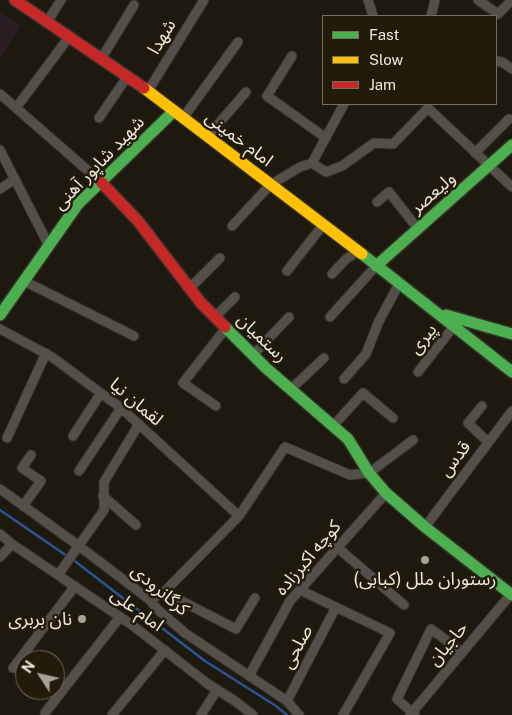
<!DOCTYPE html>
<meta charset="utf-8">
<style>
body{margin:0}
#map{position:relative;width:512px;height:715px;overflow:hidden;background:#1d190f;font-family:"Public Sans",sans-serif}
canvas{display:block}
.legend{position:absolute;left:322px;top:15px;width:175px;height:90px;box-sizing:border-box;background:#231b09;border:1px solid #756d5e;margin:0;padding:6px 9px;list-style:none;font-size:15px;color:#efe9de}
.legend li{display:flex;align-items:center;gap:10px;height:25px}
.legend b{width:25px;border:1px solid #756d5e}
.north{position:absolute;left:15px;top:650px;width:50px;height:50px;box-sizing:border-box;background:#231b09;border:1px solid #756d5e;border-radius:50%;rotate:305deg;font-size:14px;font-weight:700;line-height:20px;text-align:center;color:#efe9de}
.north::after{content:'';display:block;margin:auto;width:18px;height:22px;background:#a6a096;clip-path:polygon(50% 0,100% 100%,50% 72%,0 100%)}
</style>
<div id="map">
<canvas width="512" height="715"></canvas>
<ul class="legend">
<li><b style="height:6px;background:#4caf50"></b>Fast</li>
<li><b style="height:6px;background:#ffc107"></b>Slow</li>
<li><b style="height:6px;background:#c62828"></b>Jam</li>
</ul>
<div class="north">N</div>
</div>
<script>
const ctx = document.querySelector('canvas').getContext('2d');
ctx.lineJoin = 'round';
function fillPath(path, color) { ctx.fillStyle = color; ctx.fill(path, 'evenodd'); }
function trace(path, color, width, dash) { ctx.strokeStyle = color; ctx.lineWidth = width; ctx.lineCap = dash ? 'butt' : 'round'; ctx.setLineDash(dash || []); ctx.stroke(path); }
function drawText(font, color, halo, rows, align = 'center') {
  ctx.font = font + ' "Public Sans","Noto Sans Arabic",sans-serif'; ctx.lineWidth = 5; ctx.setLineDash([]); ctx.textBaseline = 'middle'; ctx.strokeStyle = halo; ctx.fillStyle = color; for (const [text, x, y, turn = 0] of rows) {
    ctx.save(); ctx.translate(x, y); ctx.rotate((+turn || 0) * Math.PI / 180); ctx.textAlign = isNaN(turn) ? turn : align; if (halo) ctx.strokeText(text, 0, 0); ctx.fillText(text, 0, 0); ctx.restore();
  }
}
const education = new Path2D(`
 M0,12L21,25L0,59Z`);
const stream = new Path2D(`
 M0,510L67,556
 M72,559L205,661L276,706L287,715`);
const street = new Path2D(`
 M368,0L373,16
 M478,0L498,14L512,0
 M431,16L435,0
 M47,22L61,0
 M292,56L267,96L326,138
 M101,59L134,5
 M496,61L502,62L512,69
 M148,91L204,0
 M0,94L101,182
 M16,108L69,37
 M428,108L512,187
 M99,118L127,77
 M183,118L238,42
 M207,137L246,92
 M0,150L49,246
 M475,153L509,119
 M312,163L344,104
 M0,189L15,179
 M377,202L389,192L418,229
 M232,226L270,185L300,167L312,163L326,172L342,166L374,143L393,144L428,108
 M287,271L323,225
 M332,274L346,259L357,252
 M24,281L134,336
 M190,288L220,258
 M215,317L235,297
 M330,317L376,266
 M0,329L52,357L121,408L239,516
 M253,355L289,317
 M418,372L454,326
 M344,379L366,354L379,321L399,284
 M291,389L324,358
 M216,406L183,383L226,328
 M482,406L468,423L488,442
 M333,426L363,393L393,418
 M73,436L101,393
 M7,438L46,353
 M79,471L121,408
 M0,489L79,546L150,600L157,609L185,633L287,701L299,715
 M103,496L136,525
 M23,506L41,481L22,468L31,455
 M425,527L512,411
 M0,534L12,544L132,625L208,684L235,701L253,715
 M338,548L404,605
 M0,557L12,544
 M58,575L104,510V482L139,424
 M300,590L390,633L343,715
 M164,592L236,629L255,598
 M150,600L164,592L239,516L285,447L350,475L369,473L413,440
 M13,668L75,586
 M249,676L290,601L386,493
 M287,701L336,607
 M45,713L120,617
 M112,715L165,650
 M201,715L217,690
 M410,715L511,594
 M415,715L397,699L431,629L462,652`);
const fast = new Path2D(`
 M362,254L512,372
 M376,266L512,145
 M0,315L78,204L174,111
 M446,315L512,334
 M225,327L266,368L348,439L369,473L386,493L425,527L512,595`);
const slow = new Path2D(`
 M144,88L362,254`);
const jam = new Path2D(`
 M15,0L144,88
 M101,182L138,221L201,303L225,327`);
const markers = [
 [425,560,5,"#a6a096"],
 [82,619,5,"#a6a096"]
];
const streetNames = [
 ["شهدا",162,37,-59],
 ["امام خمینی",239,139,37],
 ["شهید شاپور آهنی",99,163,-46],
 ["ولیعصر",433,193,-41],
 ["رستمیان",262,338,44],
 ["پیری",423,339,-52],
 ["لقمان نیا",136,402,40],
 ["قدس",455,459,-53],
 ["کوچه اکبرزاده",308,558,-50],
 ["کرگانرودی",160,590,40],
 ["امام علی",137,610,36],
 ["حاجیان",448,644,-50],
 ["صلحی",297,647,-62]
];
const poiNames = [
 ["رستوران ملل (کبابی)",425,579],
 ["نان بربری",72,619,"right"]
];
fillPath(education, '#2c1d24');
trace(stream, '#2c5494', 2.5);
trace(street, '#35322b', 11);
trace(fast, '#35322b', 14);
trace(slow, '#35322b', 14);
trace(jam, '#35322b', 14);
trace(street, '#545049', 9);
trace(fast, '#4caf50', 11);
trace(slow, '#ffc107', 11);
trace(jam, '#c62828', 11);
for (const [x, y, r, color] of markers) { const dot = new Path2D(); dot.arc(x, y, r, 0, 2 * Math.PI); ctx.fillStyle = color; ctx.fill(dot); trace(dot, '#231b09', 2); }
drawText('18px', '#efe9de', '#231b09', streetNames);
drawText('18px', '#efe9de', '#231b09', poiNames);
</script>
